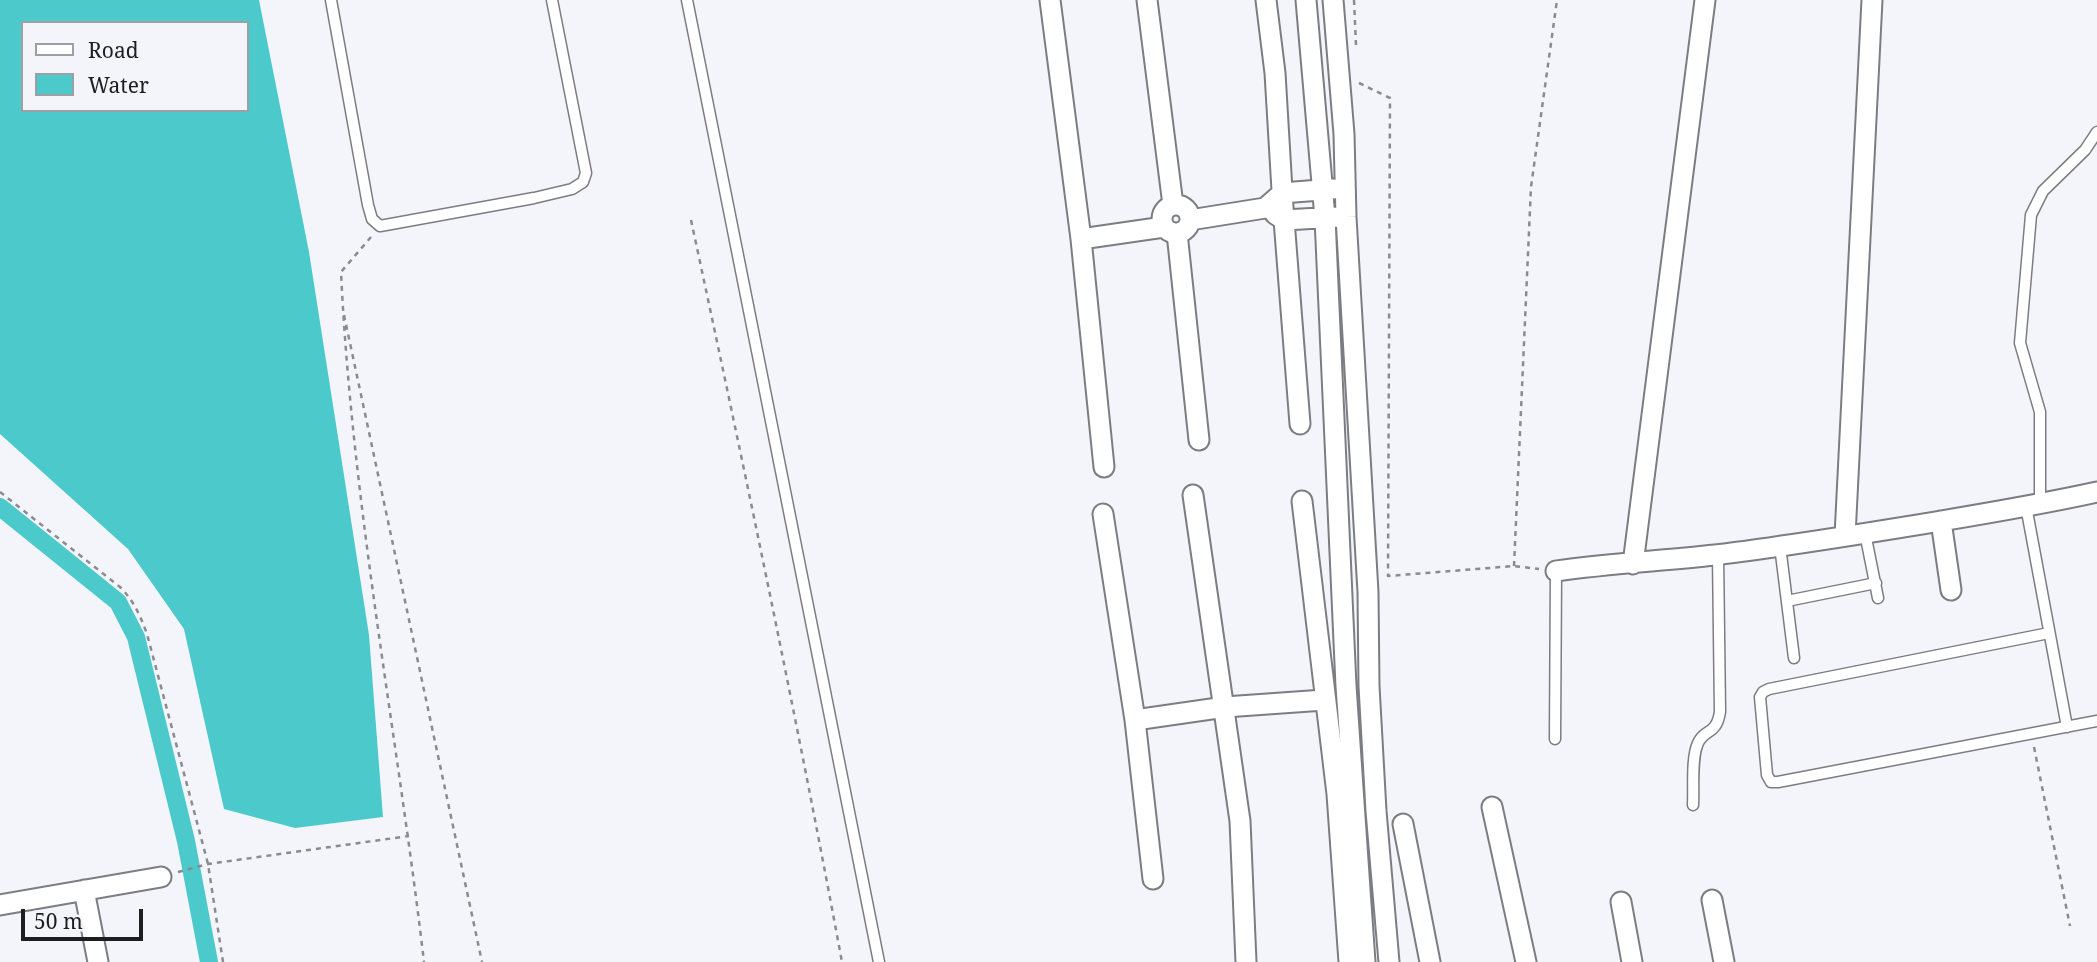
<!DOCTYPE html>
<style>
body{margin:0}
#map{position:relative;width:2097px;height:962px;overflow:hidden;background:#f4f5fa;font-family:"Noto Serif",serif}
canvas{display:block}
.legend{position:absolute;left:21px;top:21px;width:228px;height:91px;box-sizing:border-box;background:#f4f5fa;border:2px solid #9e9fa2;margin:0;padding:9px 12px;list-style:none;font-size:21px;color:#1d1e1f}
.legend li{display:flex;align-items:center;gap:14px;height:35px}
.legend b{width:35px;border:2px solid #9e9fa2}
.scale{position:absolute;left:21px;top:909px;width:122px;height:32px;box-sizing:border-box;border:4px solid #1d1e1f;border-top:0;padding-left:9px;font-size:21px;line-height:24px;white-space:nowrap;color:#1d1e1f;-webkit-text-stroke:5px #f4f5fa;paint-order:stroke}
</style>
<div id="map">
<canvas width="2097" height="962"></canvas>
<ul class="legend">
<li><b style="height:9px;background:#fff"></b>Road</li>
<li><b style="height:19px;background:#4bc9cb"></b>Water</li>
</ul>
<div class="scale">50 m</div>
</div>
<script>
const ctx = document.querySelector('canvas').getContext('2d');
ctx.lineJoin = 'round';
function fillPath(path, color) { ctx.fillStyle = color; ctx.fill(path, 'evenodd'); }
function trace(path, color, width, dash) { ctx.strokeStyle = color; ctx.lineWidth = width; ctx.lineCap = dash ? 'butt' : 'round'; ctx.setLineDash(dash || []); ctx.stroke(path); }
const water = new Path2D(`
 M0,0H259L309,252L369,635L383,817L295,828L224,809L184,629L128,549L0,434ZM23,23H247V110H23Z`);
const canal = new Path2D(`
 M0,507L118,602L136,637L186,841L209,962`);
const path = new Path2D(`
 M1354,0L1356,45
 M1359,83L1390,98L1388,576L1514,566L1539,569
 M691,220C744,467 796,714 842,962
 M371,237L341,272C352,504 397,732 424,962
 M344,315L482,962
 M0,492L120,587C134,601 140,615 147,634L208,864L223,962
 M1514,566L1531,187L1557,0
 M2034,747L2070,926
 M178,872L208,864L409,836`);
const service = new Path2D(`
 M331,0L368,205L372,219L380,226L534,198L572,189L583,182L586,173L552,0
 M687,0L879,962
 M2040,505V412L2020,343L2031,215L2043,191L2085,150L2097,132
 M2026,506L2067,727
 M1865,533L1878,598
 M1780,546L1794,658
 M1787,601L1876,583
 M2049,633L1769,689L1763,692L1760,697L1767,775L1771,782H1778L2097,721
 M1555,739L1556,571
 M1693,805C1694,788 1691,758 1698,743C1705,728 1716,736 1720,712L1718,554`);
const minor = new Path2D(`
 M1050,0L1081,239L1104,467
 M1147,0L1173,205
 M1266,0L1275,73L1283,207L1300,424
 M1306,0L1325,218L1346,686L1365,962
 M1333,0L1344,134L1346,217L1368,592L1369,686L1376,811L1389,962
 M1162 219a14 14 0 1 1 28 0a14 14 0 1 1-28 0Z
 M1275,214L1284,220L1338,217
 M1190,220L1265,208L1282,193L1333,189
 M1177,233L1199,440
 M1081,239L1164,227
 M1193,495L1240,821L1246,962
 M1302,501L1337,794L1349,962
 M1103,514L1135,720L1153,879
 M1941,521L1951,590
 M1845,536L1872,0
 M1633,564L1705,0
 M1556,571C1609,563 1662,561 1715,555C1788,546 1862,534 1935,522C1989,513 2043,504 2097,492
 M1135,720L1225,707L1324,700
 M1492,807L1526,962
 M1403,824L1430,962
 M84,890L98,962
 M1712,900L1724,962
 M1621,902L1632,962
 M0,905L161,877`);
fillPath(water, '#4bc9cb');
trace(canal, '#4bc9cb', 18);
trace(service, '#7c7d82', 13);
trace(minor, '#7c7d82', 23);
trace(path, '#8a8b8f', 2.5, [5, 5]);
trace(service, '#fff', 10);
trace(minor, '#fff', 19);
</script>
